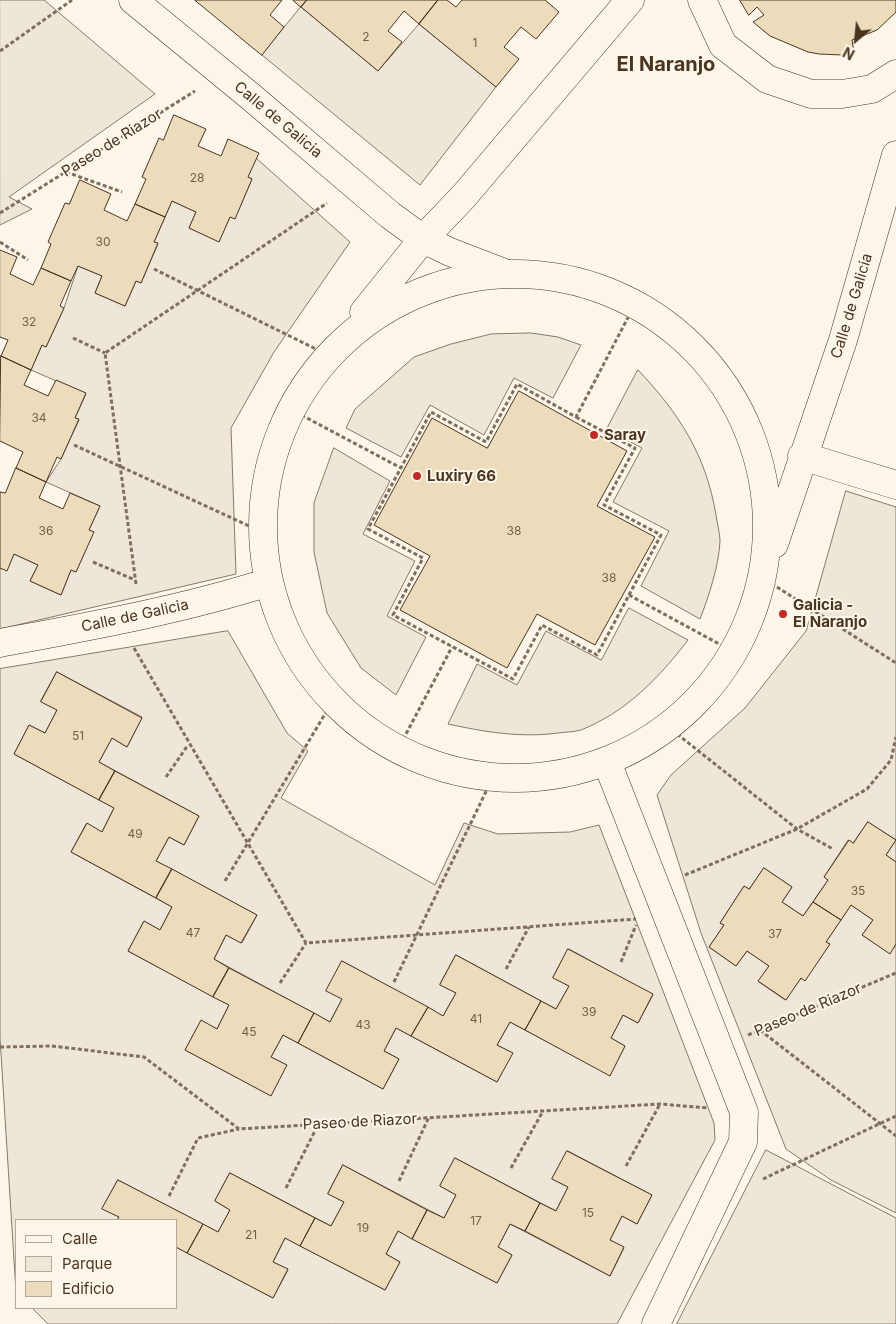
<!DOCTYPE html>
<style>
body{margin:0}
#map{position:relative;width:896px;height:1324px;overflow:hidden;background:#fbf6e9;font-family:Inter,sans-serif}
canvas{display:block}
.legend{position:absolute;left:15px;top:1219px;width:162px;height:90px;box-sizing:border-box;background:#fbf6e9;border:1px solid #b4a999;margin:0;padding:6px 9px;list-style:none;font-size:15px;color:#4a3520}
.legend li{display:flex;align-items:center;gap:10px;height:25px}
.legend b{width:25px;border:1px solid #b4a999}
.north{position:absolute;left:831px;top:15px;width:50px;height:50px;-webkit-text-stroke:4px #fbf6e9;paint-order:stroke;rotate:208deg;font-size:14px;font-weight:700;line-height:20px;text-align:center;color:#4a3520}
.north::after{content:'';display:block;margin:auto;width:18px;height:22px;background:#4a3520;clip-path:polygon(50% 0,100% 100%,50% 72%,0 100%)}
</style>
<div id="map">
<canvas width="896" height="1324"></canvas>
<ul class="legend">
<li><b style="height:6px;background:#fbf6e9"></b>Calle</li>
<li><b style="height:14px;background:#ede6d9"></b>Parque</li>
<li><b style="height:14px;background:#ecdcbc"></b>Edificio</li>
</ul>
<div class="north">N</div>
</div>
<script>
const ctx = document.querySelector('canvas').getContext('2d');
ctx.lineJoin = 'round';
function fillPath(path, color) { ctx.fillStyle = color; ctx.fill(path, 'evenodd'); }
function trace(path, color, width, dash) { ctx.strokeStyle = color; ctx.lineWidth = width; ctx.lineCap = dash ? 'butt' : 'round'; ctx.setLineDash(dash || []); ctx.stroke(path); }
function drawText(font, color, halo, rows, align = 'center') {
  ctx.font = font + ' Inter,sans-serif'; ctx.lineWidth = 4; ctx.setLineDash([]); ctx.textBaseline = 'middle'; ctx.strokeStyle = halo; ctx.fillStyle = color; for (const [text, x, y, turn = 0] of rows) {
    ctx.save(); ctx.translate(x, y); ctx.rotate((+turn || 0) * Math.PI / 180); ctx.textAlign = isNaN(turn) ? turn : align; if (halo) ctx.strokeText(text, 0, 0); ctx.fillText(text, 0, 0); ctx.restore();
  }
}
const green = new Path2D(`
 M0,0H44L155,94L9,197L32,209L0,225Z
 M301,7L378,71L419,24L496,87L420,185L262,55Z
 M256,158L350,242L274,352L231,428L236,574L0,629V568L14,554L38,565L30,581L61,595L71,570L76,572L93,532L89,530L100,506L46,482L61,459L79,420L75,418L86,394L31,370L42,345L46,347L64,308L78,266L102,276L95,293L125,306L136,281L141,283L158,244L154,242L172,201L196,212L189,228L219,241L230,217L235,218L252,179L248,177Z
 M531,333L558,337L581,345L553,398L514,378L484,435L430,405L401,457L346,428L355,409L414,357L451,344L491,334Z
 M638,370C679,413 706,455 716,515C717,523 720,533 720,541C719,565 709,596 700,619L641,586L669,531L613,502L642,448L607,429Z
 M334,448L390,481L363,534L415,561L387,616L426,637L396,695L361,668L327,613L314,552V503Z
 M846,491L896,507V862L886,855L896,840L868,822L853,843L848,840L824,877L828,880L803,916L782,902L792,887L764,868L749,889L744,886L720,923L724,925L709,947L736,966L747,951L769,966L759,982L785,1000L801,978L804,980L830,944L826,942L851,905L873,920L862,935L890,953L896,944V1213L831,1180L786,1149L701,933L657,795L671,775L745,708L806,631Z
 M629,608L688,640C659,678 626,712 581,730C574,732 565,732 558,733C520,738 485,732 448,724L477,664L517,685L546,631L601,660Z
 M228,631L287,733L308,751L281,798L435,885L464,823L498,834L570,832L599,825L714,1123L715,1140L617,1324H48L32,1308H176V1247L273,1298L288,1270L273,1262L285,1238L385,1290L400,1262L386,1254L398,1231L497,1283L512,1255L498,1247L510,1224L610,1276L624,1248L610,1240L622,1216L637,1224L652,1195L568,1151L552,1179L568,1187L556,1211L455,1158L440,1186L456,1195L444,1218L343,1165L328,1193L344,1202L331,1226L230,1173L215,1201L230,1210L218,1232L118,1180L103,1208L119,1217L117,1220H16V1292L0,1038V669ZM57,672L142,717L127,747L112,738L99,762L199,816L184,845L169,837L156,861L257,915L242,943L226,935L214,959L330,1022L342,999V961L443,1016L456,993L440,984L456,955L556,1009L569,986L553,977L569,949L653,995L638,1023L623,1015L611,1038L625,1046L610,1075L510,1022L497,1045L512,1053L497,1082L396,1028L384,1051L399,1059L383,1089L283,1035L271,1057L286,1065L270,1095L185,1050L201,1021L217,1029L229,1005L128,951L144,921L160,930L172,907L71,852L86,824L102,832L114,808L14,754L29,725L45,733L57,710L41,701Z`);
const parking = new Path2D(`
 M766,1150L896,1218V1324H677Z`);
const building = new Path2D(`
 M195,0H282L270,15L284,27L262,55Z
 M293,0H307L301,7Z
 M307,0H438L419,24L404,11L388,31L402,42L378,71L301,7Z
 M438,0H447L456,7L462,0H545L559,12L536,39L521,27L504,47L519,59L496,87L419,24Z
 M740,0H896V12L877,30L852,40L854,53L843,55L819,54L808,52L770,36L753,22L764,15L757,7L749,15Z
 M174,115L206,129L198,146L221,156L228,139L259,153L248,177L252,179L235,219L230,217L219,242L189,228L196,212L172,201L165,217L135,204L146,179L142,177L159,138L163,140Z
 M80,180L111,194L104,210L127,221L135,204L165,217L154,242L158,243L141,283L136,281L125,306L95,293L102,276L78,266L71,281L41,268L51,244L48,242L65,203L69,204Z
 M0,250L17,257L10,274L33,285L41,268L71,281L60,306L64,308L46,347L42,345L31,370L1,356L8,340L0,337Z
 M1,356L31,370L24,385L48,396L56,380L86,393L75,418L79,419L61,459L57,457L46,482L16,468L23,452L0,441Z
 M519,391L627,451L597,506L655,537L595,645L537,614L507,668L400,610L430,556L374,525L432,418L487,448Z
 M16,468L46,482L39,498L63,509L70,493L100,506L89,530L94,532L76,572L71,570L61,595L30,581L38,565L14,554L7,571L0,568V492L5,493Z
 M57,672L142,718L127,747L112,738L99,762L115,771L99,800L14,754L29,725L45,733L57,710L41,702Z
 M115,771L199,816L184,845L169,837L156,861L172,869L156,898L71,852L87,823L102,832L114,808L99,800Z
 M868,822L896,840L886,855L896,862V944L890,954L862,935L873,920L851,905L841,920L813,902L828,880L824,877L849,840L853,843Z
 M764,868L792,887L782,902L803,916L813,902L841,920L826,942L830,944L805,981L801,978L786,1000L758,981L769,966L747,951L736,966L709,947L724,925L720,923L744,886L749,889Z
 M172,869L257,915L241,943L226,935L214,959L229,968L213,997L128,951L144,921L160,930L172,907L156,898Z
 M568,949L653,994L638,1023L623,1015L611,1038L625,1046L610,1076L525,1030L541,1001L556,1009L569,986L553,978Z
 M456,955L541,1001L525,1030L510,1022L497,1045L513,1053L497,1082L411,1036L428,1007L443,1016L456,993L440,985Z
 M342,961L428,1007L411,1036L396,1028L384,1051L399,1059L383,1089L298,1043L314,1013L330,1022L342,999L326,991Z
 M229,968L314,1013L298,1043L283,1035L271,1057L287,1065L271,1096L185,1050L201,1020L217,1029L229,1005L213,997Z
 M567,1151L652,1195L637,1224L622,1216L610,1240L624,1247L610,1276L525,1231L540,1203L556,1211L568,1187L552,1179Z
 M455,1158L540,1203L525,1231L510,1224L498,1247L512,1255L497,1283L412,1239L427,1210L444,1218L456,1195L440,1186Z
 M343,1165L427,1210L412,1239L398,1231L386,1254L400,1262L385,1290L300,1246L315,1218L331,1226L344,1202L328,1194Z
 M230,1173L315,1218L300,1246L285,1238L273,1262L288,1269L273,1298L187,1253L203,1224L218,1232L230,1210L215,1201Z
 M118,1180L203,1224L187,1253L176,1247V1220H117L119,1217L102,1209Z`);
const path = new Path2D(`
 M0,51L72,0
 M66,172L122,192
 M0,213L195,91
 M0,242L28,260
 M154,269L330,356
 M73,338L105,353
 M290,409L401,468
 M576,417L635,448L604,505L661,535L597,655L542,625L513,679L393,615L423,558L368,529L431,412L486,442L517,384L576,417L634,306
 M74,445L262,532
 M93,562L135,580
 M766,580L896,663
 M136,584L105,353L327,203
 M629,595L734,652
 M134,648L306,943L636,919
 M667,726L797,829L833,849
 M397,751L452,647
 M166,777L188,745
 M685,875L797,829L867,789L891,760L896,737
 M225,881L334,699
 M621,962L636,925
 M506,969L529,927
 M394,982L494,775
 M280,983L306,943
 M760,1030L896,1136
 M748,1035L896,973
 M0,1047L52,1046L144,1057L239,1129L660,1104L708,1108
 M626,1166L660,1104
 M511,1168L543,1111
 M763,1179L896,1116
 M399,1181L429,1117
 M286,1188L318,1125
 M169,1196L198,1138L239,1129`);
const minor = new Path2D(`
 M133,0L250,96L390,215L423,239L450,252L502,272
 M702,0L723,45L767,79L811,94H842L872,89L896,74
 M263 526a252 252 0 1 1 504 0a252 252 0 1 1-504 0Z
 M364,312L423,239L464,196L630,0
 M802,456L896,485
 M774,544L843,340L896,155
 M0,643C91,626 181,610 269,582
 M607,762L744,1112L743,1142L656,1324`);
const markers = [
 [594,435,5,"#c62828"],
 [417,476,5,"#c62828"],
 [783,614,5,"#c62828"]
];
const numberNames = [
 ["2",366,37],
 ["1",475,43],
 ["28",197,178],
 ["30",103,242],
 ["32",29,322],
 ["34",39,418],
 ["36",46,531],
 ["38",514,531],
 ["38",609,578],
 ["51",78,736],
 ["49",135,834],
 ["35",858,891],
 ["47",193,933],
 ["37",775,934],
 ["39",589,1012],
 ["41",476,1019],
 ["43",363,1025],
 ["45",249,1032],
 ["15",588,1213],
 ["17",476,1221],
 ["19",363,1228],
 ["21",251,1235]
];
const streetNames = [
 ["Calle de Galicia",278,120,40],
 ["Paseo de Riazor",112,143,-32],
 ["Calle de Galicia",852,306,-73],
 ["Calle de Galicia",135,616,-12],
 ["Paseo de Riazor",808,1010,-23],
 ["Paseo de Riazor",360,1122,-3]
];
const poiNames = [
 ["Saray",604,435],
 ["Luxiry 66",427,476],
 ["Galicia -",793,605],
 ["El Naranjo",793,622]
];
const districtNames = [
 ["El Naranjo",666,65]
];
fillPath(green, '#ede6d9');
trace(green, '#887966', 1);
fillPath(parking, '#ede7d9');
trace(parking, '#887966', 1);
fillPath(building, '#ecdcbc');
trace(building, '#4a3520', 1);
trace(minor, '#4a3520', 29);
trace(path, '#7f6f5c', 3, [4, 2.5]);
trace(minor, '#fbf6e9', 28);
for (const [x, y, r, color] of markers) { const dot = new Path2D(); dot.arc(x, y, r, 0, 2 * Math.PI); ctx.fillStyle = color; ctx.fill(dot); trace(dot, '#fbf6e9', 2); }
drawText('12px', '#725f47', null, numberNames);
drawText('15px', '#4a3520', '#fbf6e9', streetNames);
drawText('bold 15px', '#4a3520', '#fbf6e9', poiNames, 'left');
drawText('bold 20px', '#4a3520', '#fbf6e9', districtNames);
</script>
